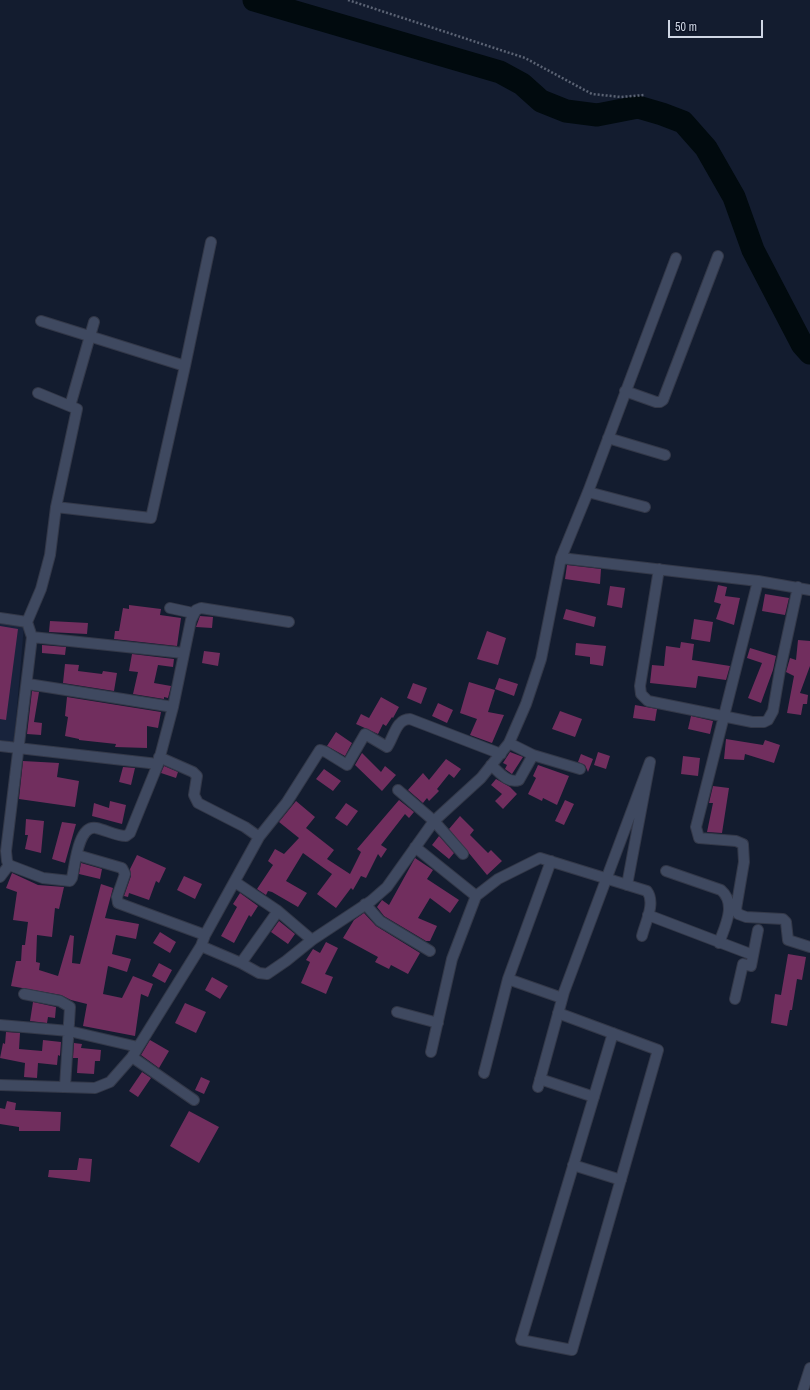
<!DOCTYPE html>
<style>
body{margin:0}
#map{position:relative;width:810px;height:1390px;overflow:hidden;background:#131c2f;font-family:"Archivo Narrow",sans-serif}
canvas{display:block}
.scale{position:absolute;left:668px;top:20px;width:95px;height:18px;box-sizing:border-box;border:2px solid #cfd6e4;border-top:0;padding-left:5px;font-size:12px;line-height:14px;white-space:nowrap;color:#cfd6e4;-webkit-text-stroke:3px #0b1225;paint-order:stroke}
</style>
<div id="map">
<canvas width="810" height="1390"></canvas>
<div class="scale">50 m</div>
</div>
<script>
const ctx = document.querySelector('canvas').getContext('2d');
ctx.lineJoin = 'round';
function fillPath(path, color) { ctx.fillStyle = color; ctx.fill(path, 'evenodd'); }
function trace(path, color, width, dash) { ctx.strokeStyle = color; ctx.lineWidth = width; ctx.lineCap = dash ? 'butt' : 'round'; ctx.setLineDash(dash || []); ctx.stroke(path); }
const built = new Path2D(`
 M0,623L24,626L14,742L0,740Z`);
const river = new Path2D(`
 M254,0L500,72L522,84L541,101L566,111L597,115L638,107L662,114L683,122L706,148L734,197L753,250L802,344L810,353`);
const building = new Path2D(`
 M567,565L601,569L600,584L565,579Z
 M718,585L727,587L725,596L740,598L734,625L716,619L721,604L714,602Z
 M610,586L625,588L622,608L607,605Z
 M765,594L789,598L785,615L762,611Z
 M129,605L161,609L160,615L181,618L177,646L114,639L115,631H119L123,608L129,609Z
 M566,609L596,617L594,627L563,619Z
 M200,616L213,617L212,628L196,627Z
 M694,619L713,622L710,642L691,639Z
 M50,621L88,623L87,634L49,632Z
 M0,626L18,629L6,720L0,719Z
 M487,631L506,638L498,665L477,659Z
 M798,640L810,641V666L800,693L808,695L807,704H803L801,715L787,713L794,676L786,672L790,658L796,660Z
 M681,642L694,644L692,660L730,666L726,680L698,676L696,688L650,683L652,665L664,666L666,646L680,648Z
 M576,643L606,646L603,666L590,664V657L575,655Z
 M42,645L66,647L65,655L42,653Z
 M750,648L776,656L773,670L761,703L748,698L762,663L747,658Z
 M204,651L220,653L218,666L202,663Z
 M132,654L174,659L173,667L158,665L154,683L171,686L168,698L164,697V699L133,694L138,672L129,671Z
 M65,664L79,665L78,671L102,674L103,671L117,673L114,691L63,683Z
 M499,678L518,684L514,696L495,689Z
 M469,682L495,690L488,712L504,715L492,743L470,735L477,719L460,713Z
 M413,683L427,688L421,704L407,698Z
 M32,691L39,692L34,722L42,723L41,735L27,734Z
 M67,697L161,712L158,728L147,726V748L115,747L116,744L79,740V739L65,736L68,717L65,716Z
 M381,697L399,707L393,718L392,717L386,726L383,724L378,734L356,724L361,714L369,718Z
 M438,703L453,710L447,723L432,716Z
 M635,705L657,709L655,721L633,718Z
 M560,711L582,719L575,737L552,729Z
 M691,716L713,721L710,734L688,729Z
 M336,732L352,743L345,756L327,746Z
 M726,739L763,745L765,740L780,745L774,763L745,754L744,760L724,759Z
 M510,752L523,757L512,774L505,769L507,765L503,763Z
 M598,752L610,756L606,769L594,765Z
 M362,753L381,772L385,766L396,775L382,791L355,765Z
 M581,754L593,759L588,772L585,765L578,762Z
 M683,756L700,758L698,776L681,774Z
 M446,759L461,769L454,778L449,774L437,789L439,791L429,801L427,798L423,803L408,790L423,773L429,780Z
 M23,761L59,763L57,777L79,781L75,807L19,799Z
 M538,765L569,776L557,805L543,798L542,801L528,794L536,778L533,776Z
 M164,766L178,772L176,778L161,773Z
 M123,767L135,768L131,785L119,782Z
 M324,769L341,781L333,791L316,779Z
 M496,779L510,787L517,794L503,809L495,801L502,794L491,785Z
 M713,786L729,788L722,833L707,832L713,803H709Z
 M399,800L414,812L409,818L405,814L381,845L387,849L381,858L378,854L366,878L361,876L353,890L351,888L336,908L317,894L332,874L303,853L286,881L307,893L298,907L272,892L268,891L266,895L257,889L273,865L268,861L275,849L284,854L299,838L279,822L296,801L315,817L306,828L334,850L327,859L350,874L361,852L357,849Z
 M565,800L574,804L564,825L555,821Z
 M110,801L126,805L122,824L92,816L94,803L109,808Z
 M346,803L358,811L347,826L335,818Z
 M460,816L474,830L470,835L488,853L491,850L502,861L487,875L449,829Z
 M26,819L44,821L41,853L25,849L28,835H25Z
 M62,822L76,824L65,863L52,859Z
 M439,836L454,853L449,859L432,845Z
 M137,855L166,868L159,883L156,881L149,900L129,893L128,897L124,896L131,876L130,869Z
 M415,858L433,870L427,879L459,900L450,913L430,898L418,918L437,926L430,941H426L384,916L377,907L382,900L389,905Z
 M81,863L102,869L100,879L79,874Z
 M12,873L38,885L64,887L59,909L55,908L52,937L37,935L36,962L40,963L39,970L58,976L70,935L74,936L72,963L80,964L101,884L113,888L105,918L139,924L136,939L116,935L112,954L131,959L127,972L108,966L103,994L122,998L133,976L153,984L148,997L141,994L135,1036L83,1026L87,1004L71,1000L61,995L11,986L16,961H21L22,945H25L28,922L13,920L17,892L6,888Z
 M184,876L202,884L195,899L177,890Z
 M240,893L258,906L251,917L249,915L234,943L221,936L237,907L233,904Z
 M364,913L376,926L420,953L408,974L391,965L389,969L375,962L378,957L343,938L354,920Z
 M279,921L295,934L288,944L271,932Z
 M160,932L176,942L170,953L153,943Z
 M326,942L338,948L325,974L333,977L326,994L301,983L310,962L306,960L313,949L320,953Z
 M788,954L806,957L802,980L797,979L792,1010H790L787,1026L771,1023L775,994L781,995Z
 M159,963L172,970L165,983L152,976Z
 M212,977L228,986L220,999L205,990Z
 M33,1002L56,1007L55,1018L48,1017L47,1023L30,1021Z
 M185,1003L206,1012L196,1033L175,1023Z
 M6,1032L20,1033L19,1049L42,1051L43,1040L61,1042L60,1056L58,1055L57,1065L38,1063L37,1078L24,1077L25,1063L0,1058L3,1043L5,1044Z
 M150,1040L169,1051L159,1068L141,1055Z
 M74,1043L82,1044L81,1048L101,1050L100,1061H95L94,1074L77,1073L78,1058H73Z
 M142,1072L151,1078L138,1097L129,1091Z
 M201,1077L210,1081L204,1094L195,1090Z
 M7,1101L16,1103L15,1110L61,1112L60,1131H19V1127L0,1124V1108L5,1109Z
 M189,1111L219,1127L199,1163L170,1146Z
 M79,1158L92,1159L90,1182L48,1177L49,1170H77Z`);
const path = new Path2D(`
 M348,0L525,58L592,94L621,97L644,95`);
const street = new Path2D(`
 M41,321L185,366
 M625,391L656,402H660L663,400L718,256
 M38,393L77,409L56,507L50,555L41,589L27,622L32,637L6,851L7,861L9,865L43,878L70,881L72,878C75,865 78,825 96,828C106,830 116,836 126,836L130,833L158,764L173,707L191,620L196,610L201,608L289,622
 M70,406L94,322
 M608,438L665,455
 M588,492L645,507
 M56,507L151,518L185,366L211,242
 M561,558L588,492L676,258
 M659,569L640,686L641,694L648,701L752,722H764L768,720L773,711L780,670L798,587
 M758,581L696,827L699,838L736,841L743,844L744,862L736,909L738,914L746,917L783,919L786,922L788,940L810,947
 M170,608L193,613
 M0,618L27,622
 M32,637L183,653
 M28,684L173,707
 M509,743L533,755L580,769
 M0,746L158,764
 M159,757L193,772L197,776L194,795L198,803L245,827L259,837L205,935L201,946
 M491,765C499,772 508,784 519,780L533,755
 M398,790L434,821L463,854
 M259,837L287,802L320,750L326,752L347,765L365,734L387,747C394,737 396,719 410,719L501,754
 M415,847L476,896L498,879L540,858L647,891C656,903 645,923 642,936
 M77,855L122,868L125,874L117,897L118,903L205,935
 M666,871L721,890C737,904 725,926 719,943
 M0,877L9,865
 M235,882L278,911L241,963
 M365,904L380,921L430,951
 M278,911L312,940
 M648,915L753,955
 M508,979L562,998
 M24,994L60,1001L70,1007L65,1087
 M735,999L743,964L751,966L758,930
 M397,1012L438,1023
 M558,1013L658,1050L572,1350L521,1340L613,1033
 M0,1025L69,1031L138,1047
 M431,1052L452,959L476,896
 M132,1057L194,1100
 M484,1073L508,979L551,861
 M540,1079L594,1097
 M0,1085L95,1088L110,1082L132,1057L201,946L241,963L259,973L267,974L286,961L312,940L371,901L387,887L434,821L481,778L509,743L526,704L541,659L561,558L758,581L810,590
 M538,1087L564,992L650,762L627,885
 M573,1165L621,1180
 M803,1390L810,1368`);
fillPath(built, '#18233c');
trace(river, '#010a0e', 23);
fillPath(building, '#712e5e');
trace(street, '#333848', 12);
trace(path, '#5b6374', 2.5, [2, 2]);
trace(street, '#3f4960', 10);
</script>
